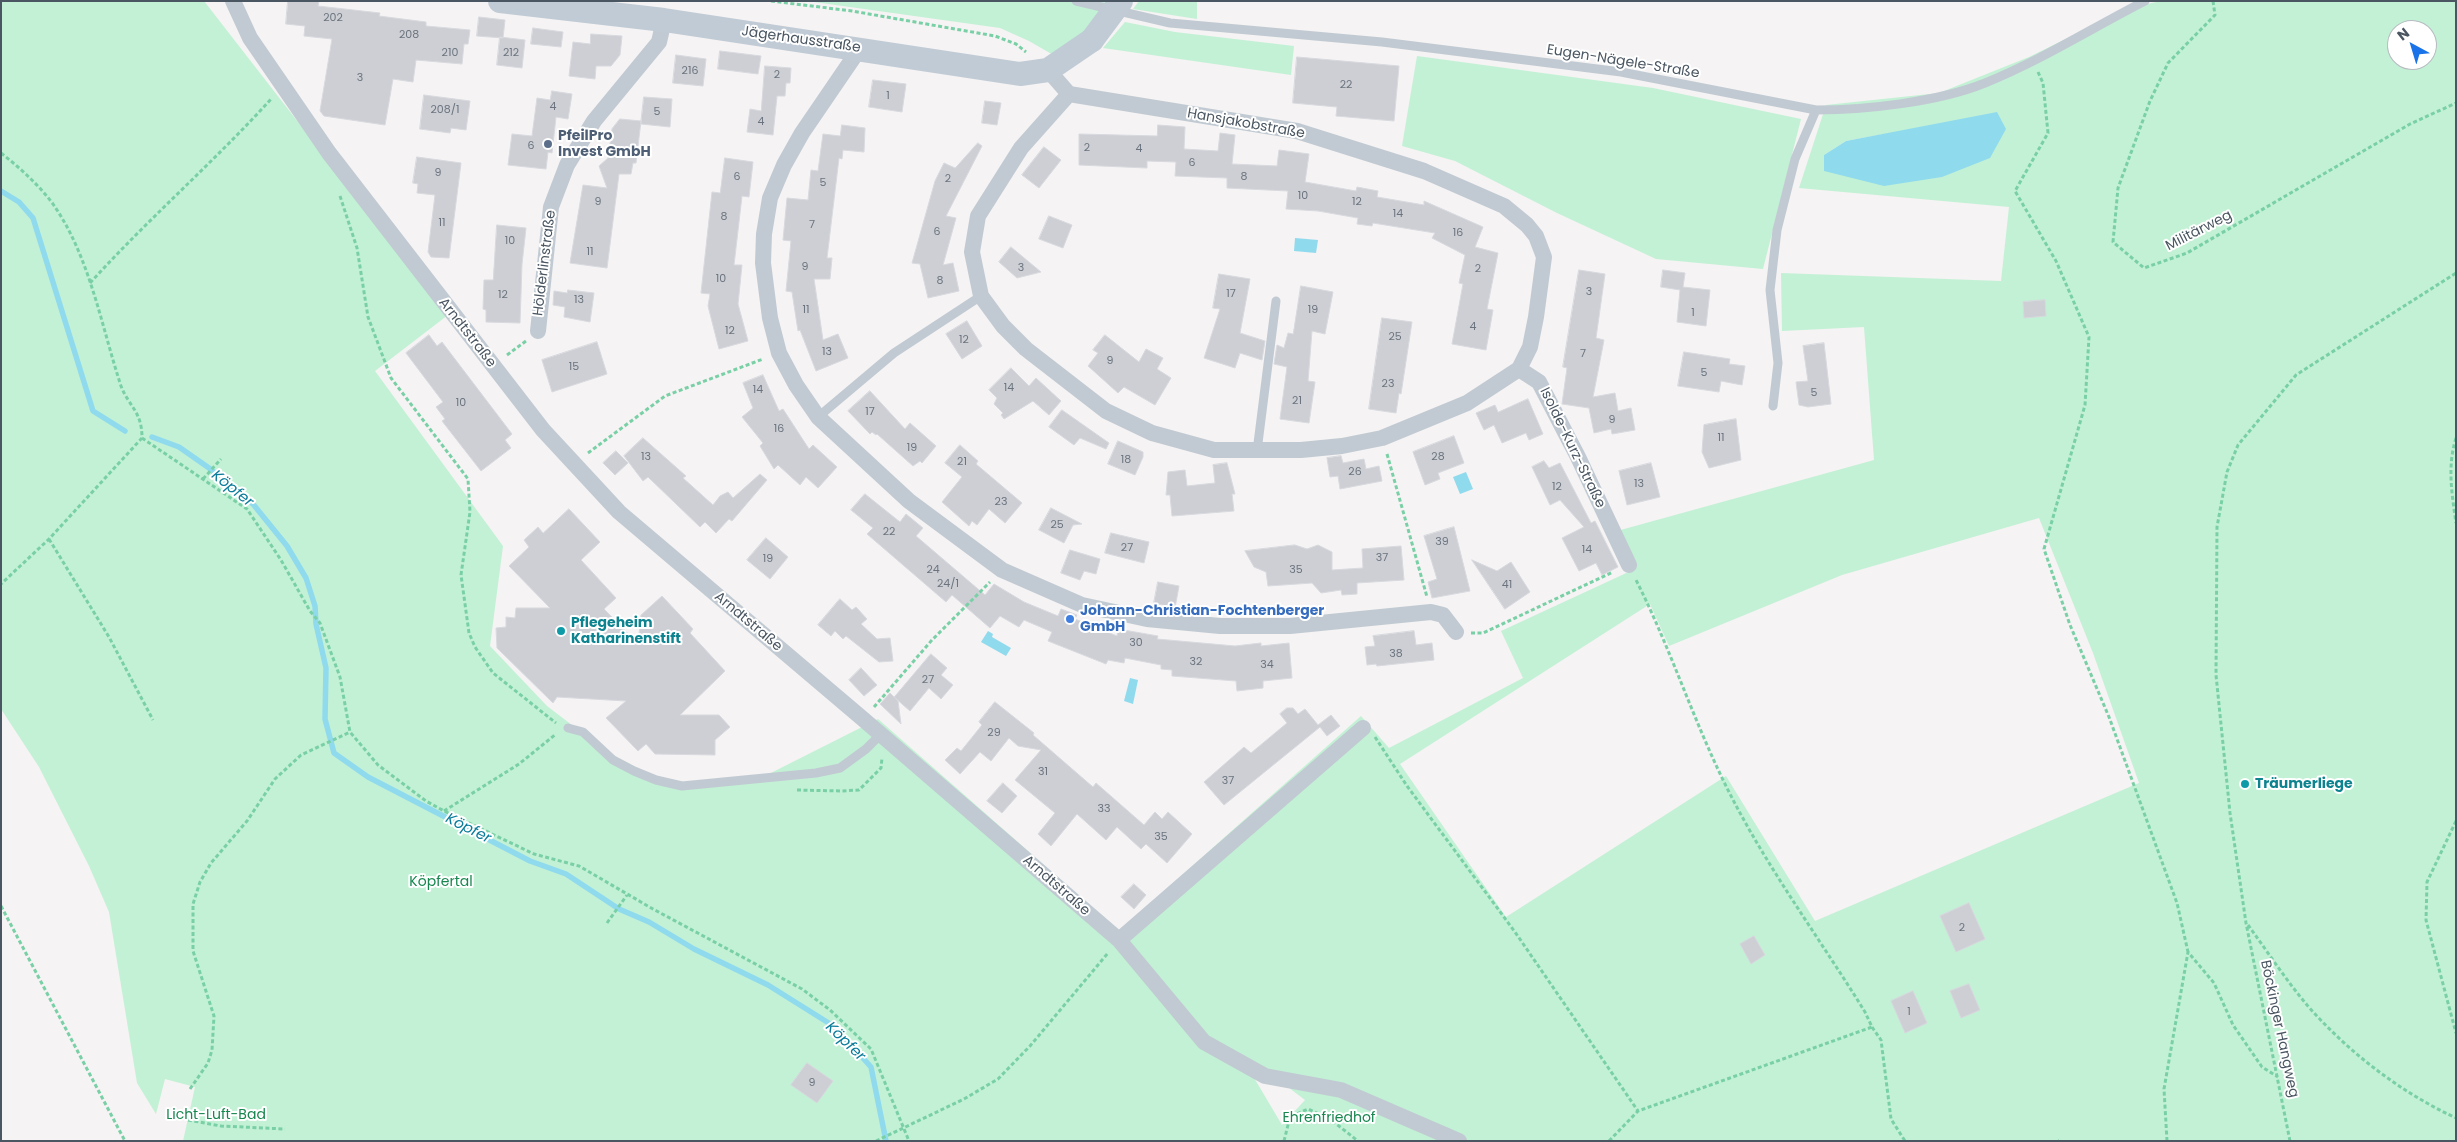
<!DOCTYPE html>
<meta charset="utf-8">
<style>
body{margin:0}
#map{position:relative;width:2457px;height:1142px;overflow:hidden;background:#f5f3f3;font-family:Poppins,sans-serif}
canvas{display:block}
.frame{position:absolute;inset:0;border:2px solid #4a5661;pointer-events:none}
.north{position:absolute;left:2387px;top:20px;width:50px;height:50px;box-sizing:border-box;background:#fff;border:1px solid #b7bbc0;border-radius:50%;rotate:321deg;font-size:14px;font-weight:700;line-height:20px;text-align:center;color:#4a5661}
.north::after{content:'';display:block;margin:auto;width:18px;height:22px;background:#1a73e8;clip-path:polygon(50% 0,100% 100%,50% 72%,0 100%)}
</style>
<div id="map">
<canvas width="2457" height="1142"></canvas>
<div class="frame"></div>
<div class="north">N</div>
</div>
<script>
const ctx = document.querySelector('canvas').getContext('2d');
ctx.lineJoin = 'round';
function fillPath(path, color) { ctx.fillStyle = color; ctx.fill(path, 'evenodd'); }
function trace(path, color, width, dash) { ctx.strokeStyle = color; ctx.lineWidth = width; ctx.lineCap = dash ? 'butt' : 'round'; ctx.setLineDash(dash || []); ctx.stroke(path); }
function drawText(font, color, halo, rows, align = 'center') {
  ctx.font = font + ' Poppins,sans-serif'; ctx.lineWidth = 4; ctx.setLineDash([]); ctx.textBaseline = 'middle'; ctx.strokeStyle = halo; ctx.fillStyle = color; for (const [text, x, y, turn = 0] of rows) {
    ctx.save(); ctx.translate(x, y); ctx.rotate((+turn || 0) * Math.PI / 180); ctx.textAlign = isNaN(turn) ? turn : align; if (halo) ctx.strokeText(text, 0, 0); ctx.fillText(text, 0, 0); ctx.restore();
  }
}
const green = new Path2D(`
 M1,1H204L448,315L375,371L503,546L490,646L547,706L606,751L665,783L753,782L878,719L1119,931L1361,716L1389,748L1523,678L1501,631L1635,569L1617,531L1874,460L1864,327L1782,331L1781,273L2001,281L2009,207L1799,188L1826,105L1939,93L2029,57L2129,8L2161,1H2456V1141H183L195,1087L165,1079L156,1114L137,1083L109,912L89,866L39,767L1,709ZM2397,30H2427V60H2397ZM1884,134L1824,155L1846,141ZM2039,518L2093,653L2139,783L1815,921L1726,776L1506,917L1400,764L1650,604L1669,646L1842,575ZM1247,1066L1276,1078L1305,1100L1282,1125Z
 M807,1H1110L1090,31L1055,56L1029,41L1000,28Z
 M1139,1H1197V19L1133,9Z
 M1125,22L1175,32L1294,46L1291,75L1103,48Z
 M1417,56L1653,88L1801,119L1763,269L1656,259L1557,213L1455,161L1402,146Z`);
const water = new Path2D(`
 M1997,112L2006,129L1990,158L1942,177L1884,186L1824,171V155L1846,141Z
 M1295,238L1318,240L1316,253L1294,251Z
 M1466,472L1473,489L1460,494L1453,477Z
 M988,631L993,634L992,637L1011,648L1006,656L981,642Z
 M1130,678L1138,680L1133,704L1124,701Z`);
const stream = new Path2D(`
 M1,191L19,202L33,218L93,411L125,431
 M152,437L179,447L209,468L253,504L287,546L306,578L315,606L316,624L326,668L325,719L334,753L368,777L530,861L566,874L619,909L649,922L694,949L768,985L835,1027L871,1067L886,1141`);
const building = new Path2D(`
 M288,1H319L318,6L380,13L379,16L426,22V26L470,30L468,44H464L462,64L416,60L413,82L393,79L385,125L324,116L320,111L332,39L304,36L305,26L286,24Z
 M479,17L505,20L503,38L477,36Z
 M533,28L563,32L561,47L531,44Z
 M591,34L622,36L620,55L611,66H596L595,79L569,76L573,42L590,44Z
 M500,37L525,40L522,68L497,65Z
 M720,51L761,56L758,74L718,69Z
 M676,55L706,59L703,86L673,83Z
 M1297,57L1399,66L1394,121L1336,116L1337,107L1293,103Z
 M765,66L791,68L790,83H786L785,96H777L773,135L747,132L750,109L761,111Z
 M873,80L906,84L902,112L869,107Z
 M552,91L572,94L568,119L556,117L552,153L548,152L546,169L508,165L512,134L532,136L537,98L550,100Z
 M424,95L470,101L466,130L451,128L450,133L420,129Z
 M644,97L672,99L670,127L641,124Z
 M985,101L1001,103L997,125L982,123Z
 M620,119L641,121L636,163H633L631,174H619L607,268L570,263L583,185L607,188L599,166L608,158L612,129Z
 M842,125L865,128L864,152L843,150L842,159L839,158L827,258H832L830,279H814L823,340L838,334L848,358L816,371L800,330L798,331L792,292L786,291L791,241L783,240L787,198L808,200L811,170L818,171L823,134L840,136Z
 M1158,125L1185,127L1184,149L1218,151L1220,133L1235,135L1232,164L1277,166L1279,150L1309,154L1305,182L1356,191L1357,187L1378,191L1377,197L1424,205V201L1483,227L1475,247L1498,253L1487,309L1493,310L1486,350L1452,344L1463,284L1459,283L1465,255L1432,238L1435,233L1373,223L1372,226L1357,224L1358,218L1318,211L1286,209L1288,191L1227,188V178L1175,176L1176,162L1147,161V168L1079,165V134L1157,136Z
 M978,143L982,146L946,216L956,218L943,265L953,263L959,291L928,298L920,264L912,263L935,181L944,163L955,168Z
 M1044,147L1061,160L1039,188L1022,175Z
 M417,157L461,163L449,258L431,257L428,252L435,195L417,193L418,184L413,183Z
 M725,158L753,162L749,197L742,196L734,265H742L738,304L748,341L719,349L708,306L710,294L701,293L712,192L720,193Z
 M1049,216L1072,225L1063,248L1039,239Z
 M497,225L526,228L522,264L520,323L486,322V310L483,309L484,280H493Z
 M1011,247L1041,272L1017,278L999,262Z
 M1579,270L1605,274L1596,338L1604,340L1593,397L1615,393L1618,411L1631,408L1635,430L1612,434L1611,429L1594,433L1589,408L1562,404L1567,368L1563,367Z
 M1663,270L1685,273L1683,287L1710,290L1706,326L1677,322L1680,290L1661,287Z
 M1219,274L1250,279L1240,333L1265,341L1262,360L1240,353L1235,368L1204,358L1220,309L1213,308Z
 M1301,286L1333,292L1325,334L1312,331L1308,381L1315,382L1309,423L1280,419L1287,367L1274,364L1277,345L1284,348L1288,333L1293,334Z
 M568,290L594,293L590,322L564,317L565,307L553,305L554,291L567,293Z
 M2045,300L2046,316L2024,318L2023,302Z
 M1382,318L1412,322L1401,394L1399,393L1396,413L1369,409Z
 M967,321L982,346L962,359L946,334Z
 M429,335L437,346L442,342L512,434L505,440L511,448L481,471L442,421L445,419L436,407L443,402L406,353Z
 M1105,335L1139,362L1146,349L1163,358L1157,369L1171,378L1155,405L1124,387L1118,393L1088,366L1098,353L1093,350Z
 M597,342L607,374L552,392L542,360Z
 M1824,343L1831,404L1808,407L1799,405L1796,382L1808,381L1803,346Z
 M1684,352L1730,359L1729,364L1745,366L1742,385L1721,381L1719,392L1678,386Z
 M1011,368L1029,386L1036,378L1061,401L1049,415L1033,401L1004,419L1001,415L1003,413L994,404L997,398L989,390Z
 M763,375L779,411L783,409L809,449L813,445L837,467L818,488L806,477L800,485L778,465L774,469L760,446L763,443L742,417L753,408L743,383Z
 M870,391L905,429L910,423L936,446L922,463L920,461L913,466L877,434L876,435L872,432L870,434L848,411Z
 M1528,399L1543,434L1529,440L1526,433L1502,443L1494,425L1484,430L1476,413L1495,405L1498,412Z
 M1062,410L1109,443L1106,449L1080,438L1074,445L1049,427Z
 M1736,419L1741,460L1709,468L1702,452L1704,425Z
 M1454,436L1464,463L1438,473L1440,479L1425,485L1413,452Z
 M643,438L686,476L683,478L713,505L720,496L728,492L733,498L760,474L767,480L732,521L729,519L716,533L705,522L700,527L648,477L643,481L624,456Z
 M1118,441L1143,452V457L1135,475L1108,464Z
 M960,445L978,461L976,464L1022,503L1005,523L989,509L977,525L972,521L969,526L942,502L962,477L945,463Z
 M616,451L628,463L615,475L603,463Z
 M1341,456L1343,463L1364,459L1366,469L1379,466L1382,481L1340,489L1338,476L1330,477L1327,458Z
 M1544,461L1549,468L1560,463L1591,523L1595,521L1618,567L1602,575L1596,563L1579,571L1562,538L1584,527L1560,500L1550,505L1532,467Z
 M1227,463L1235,494H1232L1234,511L1172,516L1170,495H1166L1168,472L1185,470L1187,486L1215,483L1213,465Z
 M1651,463L1660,497L1627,505L1619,471Z
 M865,494L900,522L906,514L923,528L916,536L985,595L994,584L1024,602L1058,616L1061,609L1077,615L1075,619L1117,636L1118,629L1158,636L1157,639L1235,646L1261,643V646L1289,643L1292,678L1263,681V688L1237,691L1236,681L1172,676V670L1161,669V665L1125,658L1124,663L1108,660L1106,664L1048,641L1052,632L1024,620L1019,627L1000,616L990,628L952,595L946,602L867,534L873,528L851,510Z
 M1051,508L1082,524L1073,525L1064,543L1039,530Z
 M569,509L600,542L581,560L616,598L604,609L638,644L641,615L662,596L693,629L690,633L725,671L680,715H719L730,727L715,740V755L655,754L646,744L638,751L606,718L626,701L557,697L553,703L497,648L496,628L506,627V617L515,618L516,608H550L509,566L529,547L524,540L538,527L543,533Z
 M1454,527L1470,591L1432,598L1428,582L1437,579L1424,536Z
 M1111,533L1149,542L1144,563L1105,553Z
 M766,538L788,557L770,579L747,560Z
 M1295,545L1307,549L1318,545L1332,552V570L1363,568L1362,549L1401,546L1404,580L1357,583V594L1342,595L1341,590L1321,593L1312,583L1268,586L1266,572L1254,567L1245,551Z
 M1070,550L1100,559L1096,574L1084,571L1080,580L1061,573Z
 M1472,560L1497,571L1511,562L1530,592L1505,609Z
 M1158,582L1179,586L1175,608L1154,603Z
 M840,599L852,610L856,607L867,619L861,624L877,639L890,638L893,661L879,662L846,636L843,639L835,631L831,636L818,625Z
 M1414,631L1416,645L1432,643L1434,660L1377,666L1376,664L1367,665L1365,647L1375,646L1373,636Z
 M931,654L947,668L941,675L953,685L941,699L929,688L910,711L894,697L898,701L901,724L880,704L890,693L894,697Z
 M861,668L877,685L864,696L849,680Z
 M995,702L1034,733L1033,735L1093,787L1096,783L1144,825L1155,812L1162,819L1168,812L1192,834L1167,863L1146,844L1141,849L1117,827L1106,840L1077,814L1051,846L1038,834L1055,813L1015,780L1041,750L1018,746L1009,738L991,761L980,752L960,774L945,760L957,748L961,751L982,725L979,722Z
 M1287,708H1293L1298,714L1305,709L1318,725L1331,715L1340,726L1327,736L1320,727L1224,805L1204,782L1244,747L1251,753L1287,723L1280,714Z
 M1003,783L1017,796L1002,813L987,801Z
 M1134,884L1146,895L1134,909L1121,897Z
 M1969,903L1985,939L1956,952L1940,916Z
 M1754,936L1765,955L1751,964L1740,944Z
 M1969,984L1980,1010L1961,1018L1950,991Z
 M1913,991L1927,1023L1905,1033L1891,1001Z
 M807,1063L833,1081L817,1103L791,1085Z`);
const path = new Path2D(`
 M771,1L852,11L995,36L1016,44L1026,52
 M2213,1L2215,15L2168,63L2150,101L2118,188L2113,242L2144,268L2187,253L2410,124L2456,103
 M2038,72L2043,83L2048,133L2015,191L2056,261L2089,337L2085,405L2044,549L2070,625L2109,717L2177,903L2188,952
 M1,153C20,168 38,184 53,204C90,257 101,325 121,386C129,407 142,411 142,438L49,539L1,584
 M340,196L357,248L368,317L391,378L468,479L470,512L461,575L469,633L475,647L493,673L556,723
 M90,283C149,218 214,162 272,98
 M507,355L526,341
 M142,438L247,509L281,560L310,611L320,623L340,677L350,732L378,765L426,801L444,811L534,854L579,866L653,909L802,989L830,1010L871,1049L909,1141
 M2456,438C2447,466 2452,495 2456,523
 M588,453L665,396L763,359
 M1387,454L1427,597
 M203,479L221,459
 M49,539L109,637L153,720
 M1471,633H1483L1613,572
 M874,707L932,640L990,582
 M1375,737L1407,786L1515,932L1638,1111
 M797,790L842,791L859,790L881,768L882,758
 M444,811L519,764L556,734
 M2456,821L2427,882L2426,920L2456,1033
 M1,906L125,1141
 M607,923L627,895
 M2248,925C2267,951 2286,980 2307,1005C2348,1052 2400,1092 2456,1118
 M1872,1027L1881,1040L1891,1119L1905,1141
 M190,1089L208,1063L212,1050L214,1016L193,951V904L200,882L211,863L247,821L275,779L301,755L350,732
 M188,1120L221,1126L285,1129
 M876,1141L964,1099L998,1079L1030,1046L1108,953
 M1284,1141L1290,1117L1308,1109L1330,1119L1358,1141
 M1609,1141L1638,1111L1872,1027L1865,1012C1820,939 1768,869 1729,792C1694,723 1671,649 1636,580
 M2058,1141H2059
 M2167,1141L2164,1089L2188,952L2214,983L2233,1025L2262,1067L2278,1077
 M2290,1141L2246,923L2230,813L2216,675L2217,527L2227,472L2238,445L2296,375L2456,273`);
const lane = new Path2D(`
 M1076,1L1170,23L1382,42L1621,72L1816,110C1866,110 1938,102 1985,83C2040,61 2092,28 2145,1
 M1773,406L1778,363L1770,290L1777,230L1795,159L1816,110
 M818,417L894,353L981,296
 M1257,451L1276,301
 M568,728L583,732L613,760L634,771L656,780L682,786L816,773L840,768L866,749L880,735`);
const street = new Path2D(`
 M233,1L250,38L329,153L543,430L619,512L863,719L1119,940L1204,1042L1265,1076L1341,1090L1459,1141
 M860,48L802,133L784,165L770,198L764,234L763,263L770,318L779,353L796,385L818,417L909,501L1002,570L1082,605L1147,619L1220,626H1290L1431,612L1443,615L1456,632
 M1048,70L1069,94L1297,131L1424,171L1504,206L1527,225L1536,236L1544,257L1536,317L1530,347L1519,369
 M1069,94L1021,148L978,216L972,252L981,296L1003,326L1026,349L1106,411L1152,433L1214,450H1301L1342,446L1382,438L1467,403L1519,369
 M538,331L551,207L567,165L594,121L659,42L664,20
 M1519,369L1539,382L1578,457L1629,565
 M1119,940L1363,728`);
const secondary = new Path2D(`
 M500,1L664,20L1020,74L1048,70L1092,40`);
const secondaryBridge = new Path2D(`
 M1092,40L1121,1`);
const markers = [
 [548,144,5,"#5c6f8a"],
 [1070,619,5,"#3f7fe0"],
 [561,631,5,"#0f9aa8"],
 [2245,784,5,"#0f9aa8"]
];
const numberNames = [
 ["202",333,18],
 ["208",409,35],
 ["210",450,53],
 ["212",511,53],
 ["216",690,71],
 ["2",777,75],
 ["3",360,78],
 ["22",1346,85],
 ["1",888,96],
 ["4",553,107],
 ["208/1",445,110],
 ["5",657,112],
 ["4",761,122],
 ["6",531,146],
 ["2",1087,148],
 ["4",1139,149],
 ["6",1192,163],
 ["9",438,173],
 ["6",737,177],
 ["8",1244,177],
 ["2",948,179],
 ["5",823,183],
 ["10",1303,196],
 ["9",598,202],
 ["12",1357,202],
 ["14",1398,214],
 ["8",724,217],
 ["11",442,223],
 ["7",812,225],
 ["6",937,232],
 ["16",1458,233],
 ["10",510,241],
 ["11",590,252],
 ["9",805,267],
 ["3",1021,268],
 ["2",1478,269],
 ["10",721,279],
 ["8",940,281],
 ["3",1589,292],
 ["17",1231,294],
 ["12",503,295],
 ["13",579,300],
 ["11",806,310],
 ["19",1313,310],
 ["1",1693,313],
 ["4",1473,327],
 ["12",730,331],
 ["25",1395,337],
 ["12",964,340],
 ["13",827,352],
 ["7",1583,354],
 ["9",1110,361],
 ["15",574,367],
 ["5",1704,373],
 ["23",1388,384],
 ["14",1009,388],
 ["14",758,390],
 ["5",1814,393],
 ["21",1297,401],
 ["10",461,403],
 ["17",870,412],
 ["9",1612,420],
 ["16",779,429],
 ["11",1721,438],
 ["19",912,448],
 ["13",646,457],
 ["28",1438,457],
 ["18",1126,460],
 ["21",962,462],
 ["26",1355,472],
 ["13",1639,484],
 ["12",1557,487],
 ["23",1001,502],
 ["25",1057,525],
 ["22",889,532],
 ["39",1442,542],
 ["27",1127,548],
 ["14",1587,550],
 ["37",1382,558],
 ["19",768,559],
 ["24",933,570],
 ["35",1296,570],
 ["24/1",948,584],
 ["41",1507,585],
 ["30",1136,643],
 ["38",1396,654],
 ["32",1196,662],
 ["34",1267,665],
 ["27",928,680],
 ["29",994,733],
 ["31",1043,772],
 ["37",1228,781],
 ["33",1104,809],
 ["35",1161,837],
 ["2",1962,928],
 ["1",1909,1012],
 ["9",812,1083]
];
const streetNames = [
 ["Jägerhausstraße",801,40,8],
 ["Eugen-Nägele-Straße",1623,62,9],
 ["Hansjakobstraße",1246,124,10],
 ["Militärweg",2199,231,-27],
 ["Hölderlinstraße",545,263,-83],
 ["Arndtstraße",467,333,52],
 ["Isolde-Kurz-Straße",1572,448,64],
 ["Arndtstraße",748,622,40],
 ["Arndtstraße",1056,886,41],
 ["Böckinger Hangweg",2279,1029,78]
];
const serviceNames = [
 ["PfeilPro",558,136],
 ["Invest GmbH",558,152]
];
const shopNames = [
 ["Johann-Christian-Fochtenberger",1080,611],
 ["GmbH",1080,627]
];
const cultureNames = [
 ["Pflegeheim",571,623],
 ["Katharinenstift",571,639],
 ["Träumerliege",2255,784]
];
const parkNames = [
 ["Köpfertal",441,882],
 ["Licht-Luft-Bad",216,1115],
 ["Ehrenfriedhof",1329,1118]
];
const waterNames = [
 ["Köpfer",232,489,39],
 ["Köpfer",468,829,27],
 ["Köpfer",845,1042,44]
];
fillPath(green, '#c3f1d5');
fillPath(water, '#90daee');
trace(stream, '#90daee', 5.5);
fillPath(building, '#cdcfd5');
trace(building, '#d7d9de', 1);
trace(path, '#7ad0a6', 3, [4, 2.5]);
trace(lane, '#c1cad2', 9);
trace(street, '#c1cad2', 16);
trace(secondary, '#c1cbd6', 24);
trace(secondaryBridge, '#c1cbd6', 24);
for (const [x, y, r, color] of markers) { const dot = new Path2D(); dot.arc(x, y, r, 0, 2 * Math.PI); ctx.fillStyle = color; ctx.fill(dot); trace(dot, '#fff', 2); }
drawText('11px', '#6b747e', null, numberNames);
drawText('14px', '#4a5661', '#fff', streetNames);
drawText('bold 14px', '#4e5e75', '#fff', serviceNames, 'left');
drawText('bold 14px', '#366cbe', '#fff', shopNames, 'left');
drawText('bold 14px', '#0d838f', '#fff', cultureNames, 'left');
drawText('14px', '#17864f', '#fff', parkNames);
drawText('italic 15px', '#0c7c9b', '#fff', waterNames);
</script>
